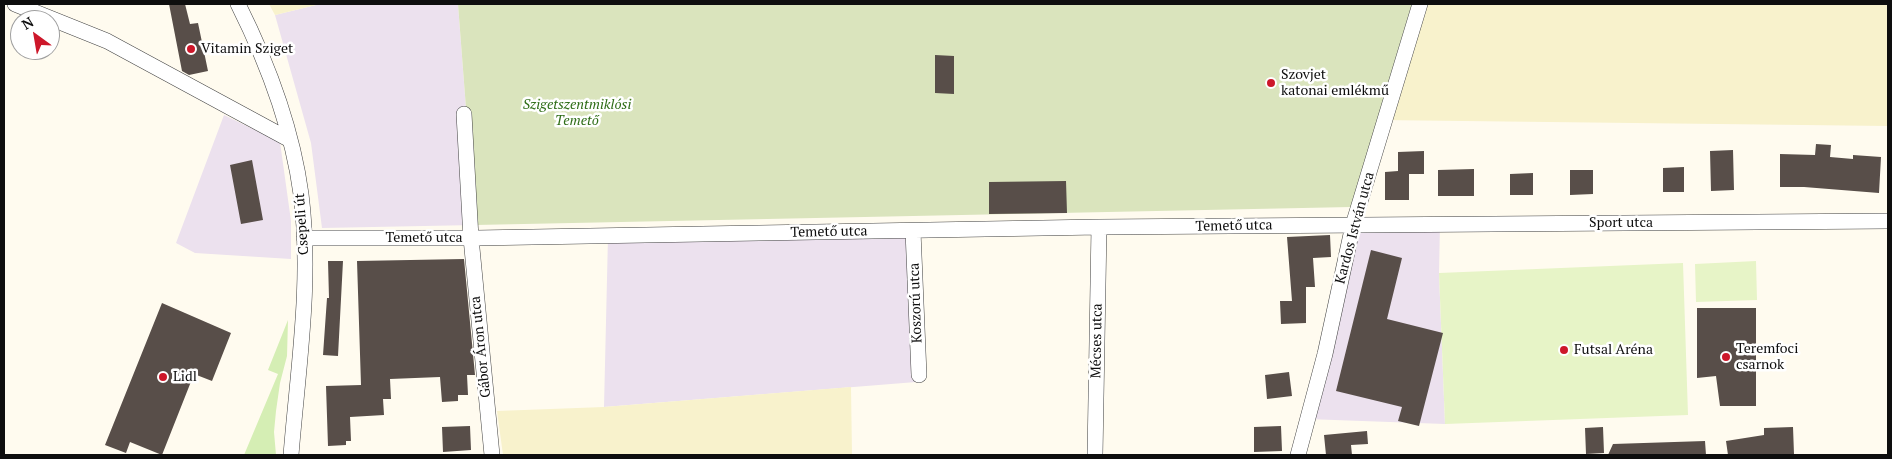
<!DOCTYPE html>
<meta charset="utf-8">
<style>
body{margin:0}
#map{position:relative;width:1892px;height:459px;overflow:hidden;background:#fffbef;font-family:"PT Serif",serif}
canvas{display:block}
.frame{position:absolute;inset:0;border:5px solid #0e0e0e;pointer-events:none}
.north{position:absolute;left:10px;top:10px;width:50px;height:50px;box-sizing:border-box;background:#fff;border:1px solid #9f9f9f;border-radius:50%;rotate:328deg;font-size:14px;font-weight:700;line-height:20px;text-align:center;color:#0e0e0e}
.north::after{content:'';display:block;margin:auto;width:18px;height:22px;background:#cd172a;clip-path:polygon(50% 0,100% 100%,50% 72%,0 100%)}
</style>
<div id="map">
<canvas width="1892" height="459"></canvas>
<div class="frame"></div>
<div class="north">N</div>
</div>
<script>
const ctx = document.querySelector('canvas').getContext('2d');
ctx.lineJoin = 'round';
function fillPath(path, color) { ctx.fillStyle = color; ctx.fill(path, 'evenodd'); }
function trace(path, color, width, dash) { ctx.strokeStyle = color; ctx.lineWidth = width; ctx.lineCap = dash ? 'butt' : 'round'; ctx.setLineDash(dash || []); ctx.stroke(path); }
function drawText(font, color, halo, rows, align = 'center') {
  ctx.font = font + ' "PT Serif",serif'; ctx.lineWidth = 5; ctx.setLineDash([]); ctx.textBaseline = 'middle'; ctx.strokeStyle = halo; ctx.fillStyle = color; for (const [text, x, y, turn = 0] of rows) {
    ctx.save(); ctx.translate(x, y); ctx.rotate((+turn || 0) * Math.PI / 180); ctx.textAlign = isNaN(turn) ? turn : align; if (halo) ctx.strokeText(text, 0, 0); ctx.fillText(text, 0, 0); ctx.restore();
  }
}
const industrial = new Path2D(`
 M320,4H458L475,225L322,228L311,143L275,15Z
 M224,115L280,142L291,221V259L195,253L176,243Z
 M1440,224L1439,273L1445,424L1307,419L1353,225Z
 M910,231L916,382L604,407L608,236Z`);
const farmland = new Path2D(`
 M269,4H320L275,15Z
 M1412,4H1888V126L1378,120Z
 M851,387L852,455H503L497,411L604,407Z`);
const green = new Path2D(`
 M288,320L287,356L280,383L276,411L274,432L276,455H244L278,374L268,370Z`);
const cemetery = new Path2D(`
 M458,4H1412L1351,207L475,225Z`);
const pitch = new Path2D(`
 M1756,261L1757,300L1696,302L1695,264Z
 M1683,263L1688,415L1445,424L1439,273Z`);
const building = new Path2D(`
 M169,4H185L190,24L198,23L208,71L189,75L182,71Z
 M935,55L954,56V94L935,93Z
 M1816,144L1831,145L1830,157L1853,159V155L1881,157L1879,193L1804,187H1780V154L1815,155Z
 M1733,150L1734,190L1711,191L1710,151Z
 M1424,151V174H1409V200H1385V172L1398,171V152Z
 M252,160L263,220L241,224L230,165Z
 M1684,167V192H1663V168Z
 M1474,169V196H1438V170Z
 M1570,170H1593V194L1570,195Z
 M1533,173V195H1510V174Z
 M1066,181L1067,213L989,214V182Z
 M1330,235L1331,257L1313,258L1315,287H1306V323L1281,324L1280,301H1292L1287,237Z
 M1371,250L1402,258L1387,319L1443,333L1419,426L1398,421L1402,407L1336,391Z
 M464,259L475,375H467L468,395H458V401L442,402L440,377L390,379L391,399H383L384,415L350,417L351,441H346V445L328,446L326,386L361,385L357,261Z
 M328,261H343L338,356L323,355L327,298H329Z
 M162,303L231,333L212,381L194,374L162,455L130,442L126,453L105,445Z
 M1697,308H1756V406H1720L1716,376L1697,378Z
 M1289,372L1292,396L1267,399L1265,375Z
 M470,426L471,450L443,452L442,427Z
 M1281,426L1282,451L1254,452V427Z
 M1603,427L1604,453L1586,454L1585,428Z
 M1793,427L1794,454L1728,455L1726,441L1764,435V428Z
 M1367,431L1368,444L1351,445L1352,455H1326L1324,435Z
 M1705,441L1706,455H1608L1613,444Z`);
const minor = new Path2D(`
 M15,4L107,41L290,140
 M238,4C268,64 292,127 301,194C312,281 298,368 291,455
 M464,114L471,238L492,455
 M913,231L919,375
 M304,238H476L1099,227L1888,221
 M1095,455L1099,227
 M1298,455L1325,354L1353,225L1420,4`);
const markers = [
 [191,49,5,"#cd172a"],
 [1271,83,5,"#cd172a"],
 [1564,350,5,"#cd172a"],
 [1726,357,5,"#cd172a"],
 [163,377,5,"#cd172a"]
];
const poiNames = [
 ["Vitamin Sziget",201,49],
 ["Szovjet",1281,75],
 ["katonai emlékmű",1281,91],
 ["Teremfoci",1736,349],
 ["csarnok",1736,365],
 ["Futsal Aréna",1574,350],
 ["Lidl",173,377]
];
const parkNames = [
 ["Szigetszentmiklósi",577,105],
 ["Temető",577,121]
];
const streetNames = [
 ["Sport utca",1621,223],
 ["Csepeli út",302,224,-94],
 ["Temető utca",1234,226,-1],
 ["Kardos István utca",1355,228,-75],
 ["Temető utca",829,232,-1],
 ["Temető utca",424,238],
 ["Koszorú utca",916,303,-92],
 ["Mécses utca",1097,341,-89],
 ["Gábor Áron utca",481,347,-96]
];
fillPath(industrial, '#ece1ee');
fillPath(farmland, '#f8f2cc');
fillPath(green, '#d5eeb4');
fillPath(cemetery, '#dae4bd');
fillPath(pitch, '#e7f4c7');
fillPath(building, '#584e49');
trace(minor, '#414141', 16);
trace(minor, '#fff', 15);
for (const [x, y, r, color] of markers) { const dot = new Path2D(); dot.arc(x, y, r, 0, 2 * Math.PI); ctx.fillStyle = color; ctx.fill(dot); trace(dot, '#fff', 2); }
drawText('14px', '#0e0e0e', '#fff', poiNames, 'left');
drawText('italic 14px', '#2e6d17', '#fff', parkNames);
drawText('14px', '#0e0e0e', '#fff', streetNames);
</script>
